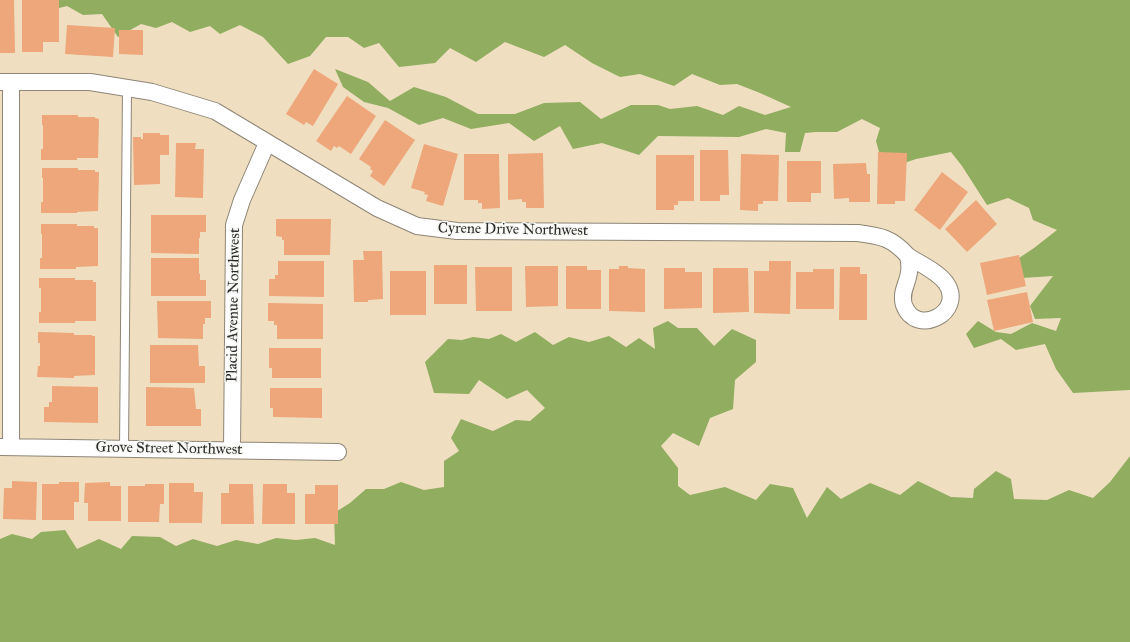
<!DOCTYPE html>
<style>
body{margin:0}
canvas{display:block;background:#efdfc0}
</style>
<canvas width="1130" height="642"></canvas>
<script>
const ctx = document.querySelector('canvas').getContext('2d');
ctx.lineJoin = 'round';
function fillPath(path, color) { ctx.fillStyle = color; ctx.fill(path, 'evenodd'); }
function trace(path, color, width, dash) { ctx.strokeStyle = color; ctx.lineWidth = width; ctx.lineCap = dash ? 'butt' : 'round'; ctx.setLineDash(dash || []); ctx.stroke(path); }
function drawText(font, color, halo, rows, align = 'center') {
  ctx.font = font + ' "IM FELL Great Primer",serif'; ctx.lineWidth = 3; ctx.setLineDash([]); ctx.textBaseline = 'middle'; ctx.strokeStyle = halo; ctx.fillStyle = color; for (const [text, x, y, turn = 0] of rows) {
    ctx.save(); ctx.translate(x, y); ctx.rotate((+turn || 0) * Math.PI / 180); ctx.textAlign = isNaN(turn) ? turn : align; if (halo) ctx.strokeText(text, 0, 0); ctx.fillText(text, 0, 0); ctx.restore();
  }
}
const forest = new Path2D(`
 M47,0H1130V390L1073,393L1056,369L1045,344L1016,350L1001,339L974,348L966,334L978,321L996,332L1011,334L1032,323L1056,331L1061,318L1035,319L1030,306L1053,276L1022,278L1013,262L1034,248L1057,230L1033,220L1029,208L1008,198L987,205L962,166L951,152L916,159L884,170L876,141L880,128L862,119L837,132H816L805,133L800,152H785L786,133L766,129L739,137L658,136L639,155L602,143L573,149L560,126L534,141L509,123L471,129L443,118L419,125L388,108L364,102L343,87L335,69L368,82L390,101L414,87L446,97L478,114H515L544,103L580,102L601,119L631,105H658L670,109L697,106L723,115L739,106L765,115L791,107L760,93L737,84L720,85L692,74L674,86L640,74L620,77L592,63L565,45L544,57L505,42L476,62L450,48L435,63L399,67L379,43L364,48L348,37H326L310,56L288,64L263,37L240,25L220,34L210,26L190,32L172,22L156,28L141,24L118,37L102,14L83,15L67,6L55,9Z
 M668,321L678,328H697L714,346L732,329L756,340V362L735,380L733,409L710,418L699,446L673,433L661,446L678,468V486L690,495L725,487L756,500L770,484L793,488L807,518L827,487L841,499L870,483L900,495L918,481L951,497L973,498L974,489L996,471L1011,479L1014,499L1047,500L1069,490L1093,498L1110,482L1130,456V642H0V539L12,534L32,539L41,532L65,530L77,549L99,539L121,549L132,536L160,537L176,546L193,539L217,546L236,540L258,544L276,538L296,540L315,538L335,545L334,513L350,503L366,489H384L401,482L424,490L444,487V461L459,451L451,438L461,419L493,431L516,420L530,421L545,408L527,390L507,399L479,380L469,394L434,393L425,362L448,339L462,340L473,337L489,339L501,334L516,342L535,332L553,345L569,337L589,342L609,336L626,347L639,338L655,349L653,328Z`);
const building = new Path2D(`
 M0,0H14L15,53H0Z
 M22,0H59V42H43V52H22Z
 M67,25L115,28L113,57L65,54Z
 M119,30H143V55L119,54Z
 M314,69L338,84L313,126L306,122L304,125L286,114Z
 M347,96L376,116L351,154L339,146L337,148L334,146L331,151L316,141Z
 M42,115H78V117H95V118L99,119L98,158H77V160H41V149H43V125H42Z
 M385,120L415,140L384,186L370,176L373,171L370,169L371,167L359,159Z
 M143,133H160V135H169V155H160V184L134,185L133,137H141V139H143Z
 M176,143H196L195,149H204L203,198L175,197Z
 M424,144L458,154L443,206L426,201L428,195L424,194L425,192L411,188Z
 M700,150H728L729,195H720V201H700Z
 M878,152L907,153L905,201H895V204H877Z
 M543,153L544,208H526V202H522V199L508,200V154Z
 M464,154H499L500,208L482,209V203H478V200H464Z
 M741,154L779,155L778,201H763V204H758V211L740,210Z
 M656,155H694V201H678V205H674V210H656Z
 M787,161H821V193H811V202H787Z
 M866,163L867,174H870V202H849V198L834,199L833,164Z
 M42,168H78V170H95V172H99L98,211L77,212V213H41V202H43V178H42Z
 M942,172L968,192L940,230L914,210Z
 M976,200L997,224L967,252L945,229Z
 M151,215H206V232H200V238H199V254L151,253Z
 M276,219H331L330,255H284V240H282V237L276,236Z
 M41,224H77V226H94V228H98V266L76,267V269H40V258H42V234H41Z
 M363,251H382L383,299L368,300V302H354L353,260H364Z
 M1019,255L1026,286L987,295L980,263Z
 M151,258H199V273L200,274V280H206V296H151Z
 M278,261H324V297L269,296V279H275V275H278Z
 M769,261H791L790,314L754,313V271H769Z
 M434,265H467V304H434Z
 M525,266H558V306L526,307Z
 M566,266H587V270H601V309H566Z
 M619,266H628V268L645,269V312L609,311V269H619Z
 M475,267H512V311H476Z
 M840,267H860V274H867V320H839Z
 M664,268H685V272H702V308L664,309Z
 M713,268H748L749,312L713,313Z
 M813,269H834V309H796V272H813Z
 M390,271H426V315H390Z
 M39,278H75V280H93V282H96V321H75V323H39V312H41V288H39Z
 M1027,292L1033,322L994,331L987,300Z
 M157,301H211V318H205V324H203V339L158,338Z
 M268,303L323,304V339H277V325H274V321H268Z
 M38,332L74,333V335H92V336H95V375L74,376V378L37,377L38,366H40V343H38Z
 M150,345H198L199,366H205V383H150Z
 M269,348H321V378H272V368H269Z
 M52,386L98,387V423L44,422V407H49V402H52Z
 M146,387L194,388L196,409H201V426H146Z
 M270,388H322V418L273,417V408H270Z
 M12,481L37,482L36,520L3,519L4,488H12Z
 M59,482H79V502H74V520H42V484H59Z
 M110,482V486H121V521H88V503H84L85,483Z
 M169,483H194V492H203L202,523H169Z
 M145,484H164V504H160L159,522H128V486H145Z
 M229,484H253L254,524H221V493H229Z
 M263,484H287V493H295V524H262Z
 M315,485H338V524H305V494H315Z`);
const service = new Path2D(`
 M124,449L127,88`);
const minor = new Path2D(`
 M0,82H90L152,92L215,111L377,208L417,226L457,231L858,233C881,236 892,238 908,256
 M11,82V447
 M908,256C920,264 937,271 946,283C966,312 916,338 904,305C900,292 908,283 909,272C910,267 909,261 908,256Z
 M0,447L338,452
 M232,450L234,225L242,200L267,143`);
const streetNames = [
 ["Cyrene Drive Northwest",513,230,1],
 ["Placid Avenue Northwest",234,305,-89],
 ["Grove Street Northwest",169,449,1]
];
fillPath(forest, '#90ad60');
fillPath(building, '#eea67b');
trace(service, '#8d8576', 10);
trace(minor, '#8d8576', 18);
trace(service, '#fff', 8);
trace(minor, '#fff', 16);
drawText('15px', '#2b2b2b', '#f6f6f2', streetNames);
</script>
